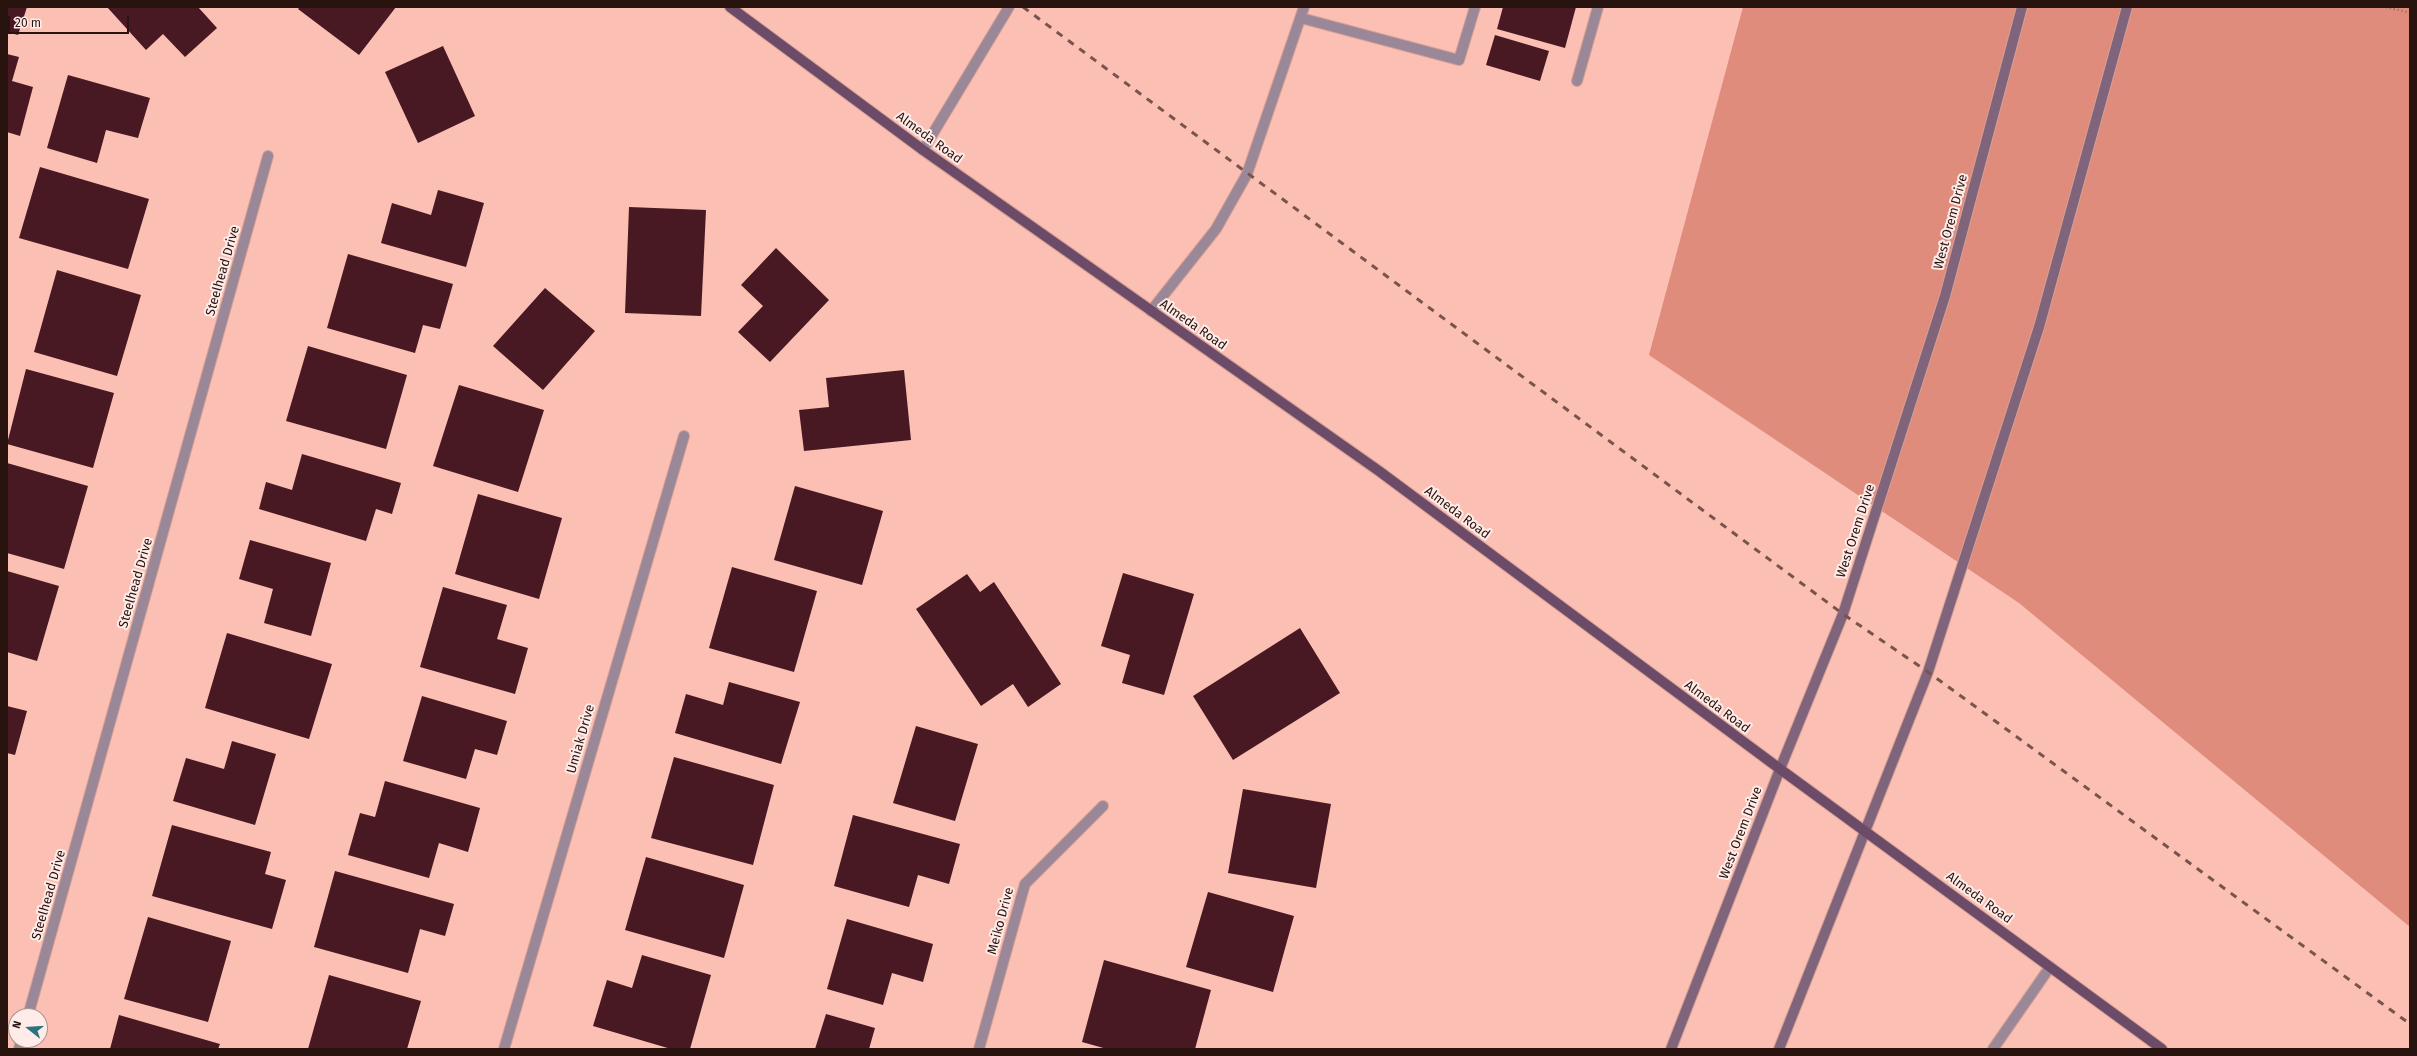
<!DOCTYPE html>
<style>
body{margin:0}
#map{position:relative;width:2417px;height:1056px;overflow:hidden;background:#fbbfb3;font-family:"Fira Sans",sans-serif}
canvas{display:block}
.frame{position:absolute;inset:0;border:8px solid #28130f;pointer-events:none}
.north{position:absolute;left:8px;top:1008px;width:40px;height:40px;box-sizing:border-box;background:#ffece8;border:1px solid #a99591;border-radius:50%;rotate:287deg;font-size:11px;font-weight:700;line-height:16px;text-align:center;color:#28130f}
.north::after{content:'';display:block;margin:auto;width:14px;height:18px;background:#2c7380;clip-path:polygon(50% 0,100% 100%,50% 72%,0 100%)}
.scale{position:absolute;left:8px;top:16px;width:121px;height:18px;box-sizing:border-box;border:2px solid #28130f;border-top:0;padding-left:5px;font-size:12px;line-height:14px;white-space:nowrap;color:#28130f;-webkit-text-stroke:3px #ffece8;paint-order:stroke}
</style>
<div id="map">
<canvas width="2417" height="1056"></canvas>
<div class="frame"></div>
<div class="north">N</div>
<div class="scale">20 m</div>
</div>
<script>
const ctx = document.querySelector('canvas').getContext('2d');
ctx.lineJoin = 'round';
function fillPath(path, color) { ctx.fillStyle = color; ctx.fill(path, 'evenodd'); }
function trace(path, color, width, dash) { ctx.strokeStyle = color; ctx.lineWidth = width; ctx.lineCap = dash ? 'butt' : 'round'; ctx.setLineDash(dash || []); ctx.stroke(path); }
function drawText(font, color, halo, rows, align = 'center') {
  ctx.font = font + ' "Fira Sans",sans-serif'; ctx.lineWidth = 4; ctx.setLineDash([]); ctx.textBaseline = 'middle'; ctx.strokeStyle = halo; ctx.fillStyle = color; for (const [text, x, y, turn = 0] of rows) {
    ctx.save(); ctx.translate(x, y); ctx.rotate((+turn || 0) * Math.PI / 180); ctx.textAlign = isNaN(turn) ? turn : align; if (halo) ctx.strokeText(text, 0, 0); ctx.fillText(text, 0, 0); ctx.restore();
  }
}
const green = new Path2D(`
 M1743,7H2410V927L2019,603L1649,355Z`);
const building = new Path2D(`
 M7,7H27L18,35L7,32Z
 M107,7H198L217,28L185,57L163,34L146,50Z
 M300,7H396L359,55L298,9Z
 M1503,7H1576L1565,48L1497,29Z
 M1495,35L1549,51L1540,81L1486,65Z
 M443,46L475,116L418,143L385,72Z
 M7,54L19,57L12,81L33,87L20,136L7,132Z
 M68,75L150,98L138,138L106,130L97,163L47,148Z
 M40,167L149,199L128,269L19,238Z
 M438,190L484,203L466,267L381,243L392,203L431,215Z
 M629,207L706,210L701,316L625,313Z
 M776,248L829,300L770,362L738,332L763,306L741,285Z
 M348,254L453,284L440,329L423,325L415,353L327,328Z
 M57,270L141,295L117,376L34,352Z
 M545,288L595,331L543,390L493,346Z
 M308,346L407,375L386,449L286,421Z
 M26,369L114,393L93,468L7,444Z
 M904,370L911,440L804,451L799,410L829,407L826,378Z
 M459,385L544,410L518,492L433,466Z
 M302,454L401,483L392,514L376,509L366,541L259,509L266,482L292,490Z
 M7,463L88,486L64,569L7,553Z
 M795,486L883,511L862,585L774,560Z
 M478,494L562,518L539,599L455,574Z
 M250,540L331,563L311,636L264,623L273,589L239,579Z
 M732,567L817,591L794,672L709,648Z
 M7,571L59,586L37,661L7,652Z
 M1123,573L1194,594L1164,695L1122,683L1130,655L1101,646Z
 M967,574L980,592L994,582L1061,684L1028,707L1013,684L981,706L916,609Z
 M443,587L507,605L497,639L528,648L515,694L420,667Z
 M1300,628L1340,693L1233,760L1193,696Z
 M227,633L332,664L309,739L205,708Z
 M729,682L800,702L781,764L675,733L686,694L723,705Z
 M422,696L507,721L497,755L475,749L466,779L403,761Z
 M7,706L27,711L15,755L7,753Z
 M916,726L978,744L955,821L893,803Z
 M232,741L276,754L255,825L173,801L186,758L224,769Z
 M674,757L774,785L753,865L651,838Z
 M385,781L480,808L468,852L439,843L429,878L348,855L360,813L375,817Z
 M1243,789L1331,804L1316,888L1228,873Z
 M853,815L960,844L949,884L918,875L909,907L834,886Z
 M172,825L271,852L265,874L286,880L272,929L152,896Z
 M646,857L744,885L724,958L625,930Z
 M335,871L454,904L445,936L420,929L408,973L314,947Z
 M1208,892L1294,916L1273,992L1186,967Z
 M148,917L231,941L208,1022L124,999Z
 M847,919L933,944L923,982L892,973L883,1005L827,989Z
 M642,955L711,975L690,1049H671L593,1026L607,980L632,988Z
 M1104,960L1211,990L1195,1049H1107L1082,1042Z
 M329,975L421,1001L407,1049H308Z
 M826,1014L875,1028L869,1049H815Z
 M119,1015L220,1044L218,1049H110Z`);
const path = new Path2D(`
 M2386,7L2410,13`);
const service = new Path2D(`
 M1301,18L1459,60L1475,7
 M1577,81L1598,7
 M923,150L1009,7
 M1151,311L1216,229L1247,174L1304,7
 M1993,1049L2050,967`);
const minor = new Path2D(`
 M28,1016L268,156
 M19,1049L21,1040
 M504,1049L684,436
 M979,1049L1025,884L1103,806`);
const secondary = new Path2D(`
 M1671,1049L1780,769L1843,614L1945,296L2022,7
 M1779,1049L1928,672L2039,327L2127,7`);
const primary = new Path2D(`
 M730,7L923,150L1379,471L1780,769L2162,1049`);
const rail = new Path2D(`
 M1023,7L1843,614L1928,672L2410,1024`);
const streetNames = [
 ["Almeda Road",929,138,36],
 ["West Orem Drive",1951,222,-75],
 ["Steelhead Drive",223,271,-74],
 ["Almeda Road",1193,325,35],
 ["Almeda Road",1457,513,37],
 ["West Orem Drive",1856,531,-72],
 ["Steelhead Drive",136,583,-74],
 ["Almeda Road",1717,707,37],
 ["Umiak Drive",581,739,-74],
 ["West Orem Drive",1741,833,-69],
 ["Steelhead Drive",49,895,-74],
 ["Almeda Road",1979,898,36],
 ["Meiko Drive",1001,921,-75]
];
fillPath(green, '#df8c7d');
fillPath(building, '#481922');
trace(service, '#d5a095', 12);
trace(minor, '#d5a095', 12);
trace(secondary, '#d5a095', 12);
trace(primary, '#d5a095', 12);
trace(path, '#8e665e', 2.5, [1, 3]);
trace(service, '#9a8797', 10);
trace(minor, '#9a8797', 10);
trace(secondary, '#7f647b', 10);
trace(primary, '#6b4b67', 10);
trace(rail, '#78544d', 3, [7, 7]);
drawText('13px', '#28130f', '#ffece8', streetNames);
</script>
